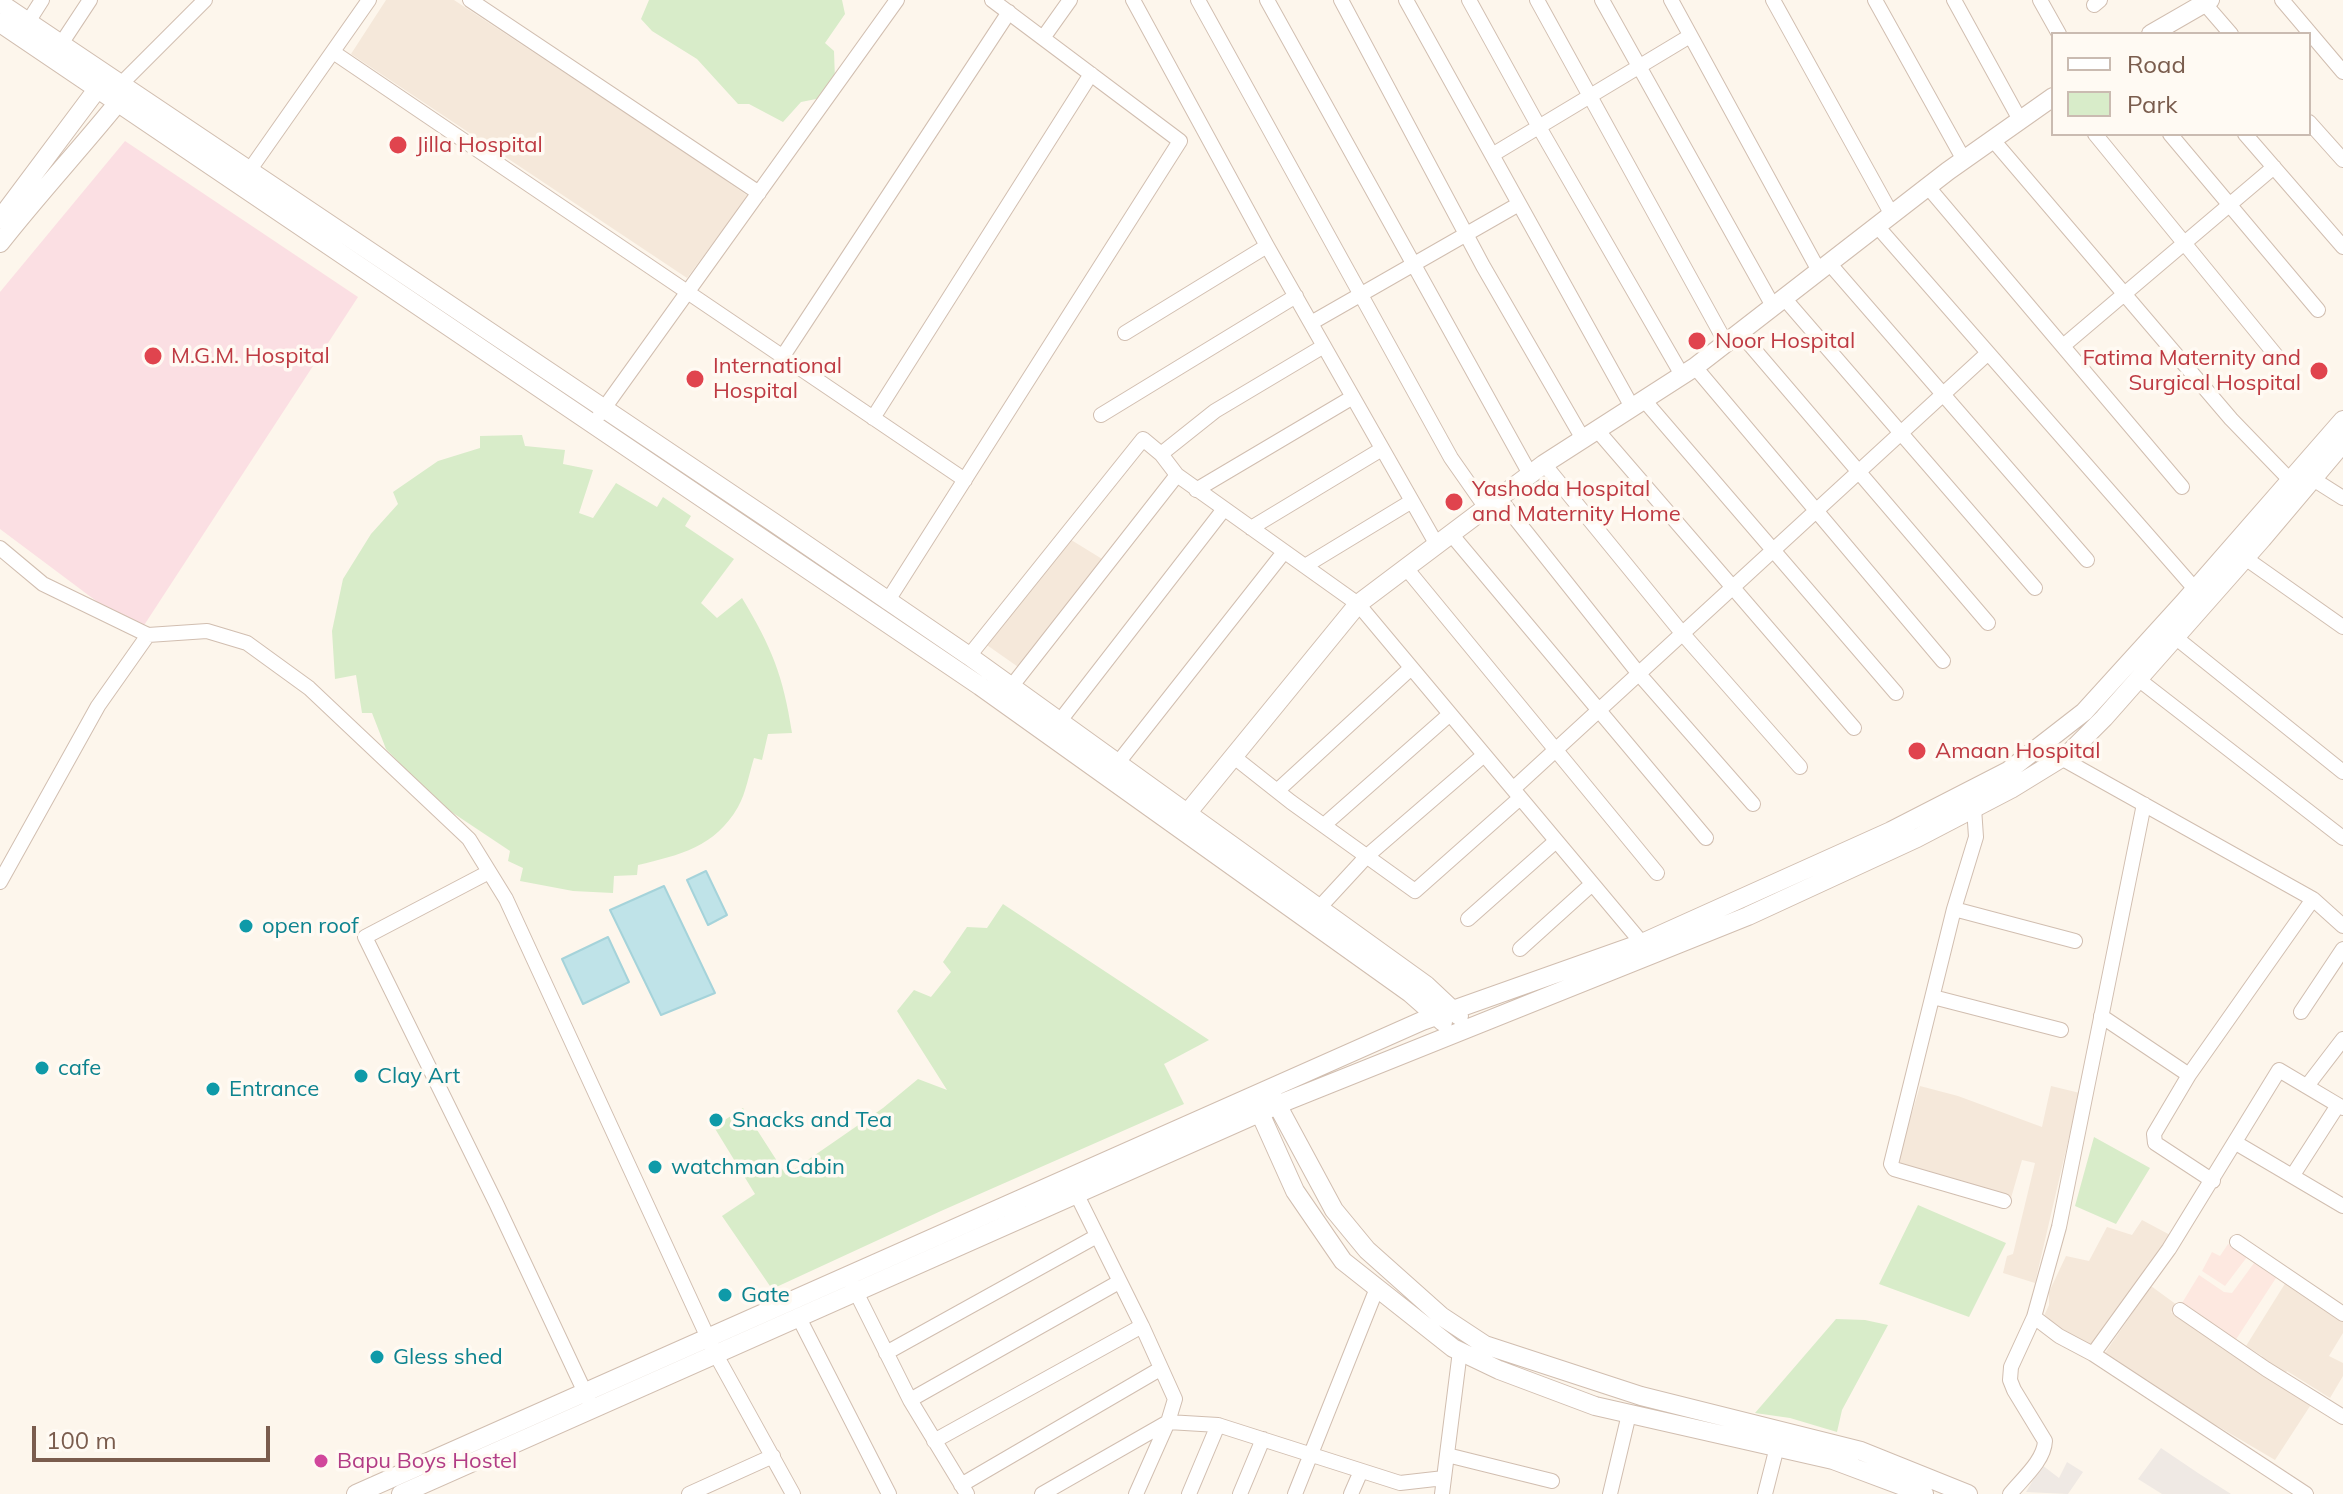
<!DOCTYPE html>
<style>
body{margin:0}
#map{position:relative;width:2343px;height:1494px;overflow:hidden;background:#fdf6ec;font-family:Mulish,sans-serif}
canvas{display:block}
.legend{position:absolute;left:2051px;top:32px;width:260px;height:104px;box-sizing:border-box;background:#fffaf3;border:2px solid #cabbb1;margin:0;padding:10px 14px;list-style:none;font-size:24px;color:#7a5c4d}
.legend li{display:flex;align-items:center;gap:16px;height:40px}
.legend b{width:40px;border:2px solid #cabbb1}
.scale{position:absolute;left:32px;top:1426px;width:238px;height:36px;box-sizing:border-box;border:4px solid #7a5c4d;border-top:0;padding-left:10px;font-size:24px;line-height:28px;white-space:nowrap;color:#7a5c4d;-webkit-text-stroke:6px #fffaf3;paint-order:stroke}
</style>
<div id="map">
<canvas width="2343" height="1494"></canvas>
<ul class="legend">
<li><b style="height:10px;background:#fff"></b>Road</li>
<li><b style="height:22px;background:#d8ecc9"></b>Park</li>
</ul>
<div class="scale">100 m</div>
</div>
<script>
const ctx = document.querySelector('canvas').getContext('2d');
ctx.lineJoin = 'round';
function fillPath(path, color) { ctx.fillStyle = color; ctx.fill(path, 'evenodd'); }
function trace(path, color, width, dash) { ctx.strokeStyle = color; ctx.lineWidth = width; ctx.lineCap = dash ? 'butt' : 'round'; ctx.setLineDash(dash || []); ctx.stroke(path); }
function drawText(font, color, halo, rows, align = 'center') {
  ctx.font = font + ' Mulish,sans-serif'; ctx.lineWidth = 7; ctx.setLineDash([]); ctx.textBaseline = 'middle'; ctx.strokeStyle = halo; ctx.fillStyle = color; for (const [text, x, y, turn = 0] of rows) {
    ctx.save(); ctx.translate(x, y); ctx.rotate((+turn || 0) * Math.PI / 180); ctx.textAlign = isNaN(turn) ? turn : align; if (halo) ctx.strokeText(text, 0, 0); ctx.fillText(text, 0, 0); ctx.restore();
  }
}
const residential = new Path2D(`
 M386,0H454L691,156L748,196L687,278L351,54Z
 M1068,538L1107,562L1021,669L984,643Z
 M1920,1086L1958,1096L2042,1127L2051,1086L2084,1094L2082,1106L2076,1107L2035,1283L2003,1273L2007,1256L2013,1254L2035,1163L2022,1160L2011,1198L1949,1182L1897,1163Z
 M2142,1220L2172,1236L2092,1349L2043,1318L2049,1305V1292L2066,1256L2089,1261L2107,1227L2132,1235Z
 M2286,1282L2343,1321V1333L2329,1356L2343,1363V1376L2330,1398L2287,1371L2285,1374L2264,1361L2262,1356L2246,1346Z
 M2151,1286L2177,1305L2171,1312L2312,1403L2275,1460L2197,1414L2105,1353Z`);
const commercial = new Path2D(`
 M2228,1244L2247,1257L2225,1286L2202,1271L2212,1252L2220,1256Z
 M2254,1263L2276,1278L2235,1341L2182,1303L2199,1275L2224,1292L2232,1293Z`);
const industrial = new Path2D(`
 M2161,1448L2198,1473L2231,1494H2162L2138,1479Z
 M2067,1462L2083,1472L2068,1494L2026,1492L2042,1465L2059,1478Z`);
const medical = new Path2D(`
 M125,141L358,297L139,633L0,529V292Z`);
const green = new Path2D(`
 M649,0H842L845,14L825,43L834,51L835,80L821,98L801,102L783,122L749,104H738L697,59L652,31L641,19Z
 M522,435L525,446L565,450L563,464L593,470L579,513L593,518L616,483L657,507L663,497L691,516L685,526L734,559L701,603L717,618L742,598C772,648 783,675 792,733L768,734L762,760L754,758C749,774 746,793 738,807C715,847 680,855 638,865L637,875L614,876L613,893L573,891L520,881L523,868L508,861L510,851L438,803L386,749L372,713H362L356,675L335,679L332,631L343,579L371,534L398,504L393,492L438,461L480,448V436Z
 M1003,904L1209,1040L1164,1064L1184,1104L941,1211L772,1289L722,1216L755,1194L714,1127L743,1108L786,1175L883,1108L918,1079L947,1090L897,1011L914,990L931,997L951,972L943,962L967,927L987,928Z
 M2094,1137L2150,1168L2116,1224L2075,1206Z
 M1918,1205L2006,1243L1969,1317L1879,1284Z
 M1836,1319L1865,1320L1888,1325L1842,1410L1837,1432L1790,1418L1755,1413Z`);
const water = new Path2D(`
 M706,871L727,915L708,925L687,880Z
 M664,886L715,993L661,1015L610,910Z
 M608,937L629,982L583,1004L562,959Z`);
const minor = new Path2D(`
 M470,0L759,193
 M1133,0L1267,246L1437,545
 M1198,0L1451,458L1486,508
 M1267,0L1530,474
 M1341,0L1483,266L1583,439
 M1406,0L1632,407
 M1469,0L1539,127L1682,375
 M1537,0L1726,343
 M1602,0L1773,306
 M1671,0L1819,271
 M1773,0L1892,215
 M1875,0L1964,160
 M1954,0L2020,120
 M2040,0L2059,34
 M2282,0L2343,72
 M2205,4L2231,34
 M2094,5L2100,0
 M28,22L42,0
 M1043,38L1070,0
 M61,44L90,0
 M333,52L965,480
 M121,84L205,0
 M2309,122L2343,160
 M2095,134L2279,359
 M2170,134L2318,310
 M2245,134L2343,247
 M1993,140L2231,419L2290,480
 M1492,155L1690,36
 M249,171L369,0
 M1928,187L2182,487
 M1877,226L2195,589
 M1829,263L2087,560
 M1784,298L2035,588
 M1311,323L1519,204
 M1125,333L1267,246
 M1740,333L1988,623
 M2063,346L2274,167
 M783,356L1009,12
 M1695,367L1943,661
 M1644,400L1896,693
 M600,414L897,0
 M1101,415L1296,296
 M873,418L1091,74
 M1597,430L1854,728
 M1161,454L1215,411L1324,346
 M1544,464L1682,633L1800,767
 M2313,479L2343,498
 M1196,490L1353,397
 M1499,498L1639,674L1753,804
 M1251,528L1382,449
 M1451,534L1706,838
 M0,548L43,584L148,635L207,631L247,643L309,688L469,839L506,899L715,1353L793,1494
 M2238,553L2343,627
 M1305,566L1412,501
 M1406,568L1657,873
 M887,602L1180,141L992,0
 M2175,637L2343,772
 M969,656L1143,439L1161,454L1177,475L1358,604L1642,943
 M2138,679L2343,838
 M1011,687L1177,475
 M1059,722L1224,509
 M2043,743L2061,758L2313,899L2189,1075L2154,1134L2155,1143L2213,1181
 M1234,757L1291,802L1415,891L1520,798
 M1117,764L1284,552
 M1513,789L1988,353
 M1277,791L1411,668
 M1974,808L1976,837L1954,909L1891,1164L1894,1169L2004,1201
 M1324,825L1450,714
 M489,872L365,937L496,1203L589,1401
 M0,882L98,706L148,635
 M2313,899L2343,926
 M1319,908L1367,856L1484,755
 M1954,909L2075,941
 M1468,919L1556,841
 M1520,949L1592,884
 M1933,997L2061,1030
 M2301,1012L2343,949
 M2101,1016L2189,1075
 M2307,1086L2343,1039
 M2236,1143L2343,1206
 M2293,1175L2338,1105
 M1072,1185L1142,1326L1175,1399L1168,1422L1136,1494
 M2237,1242L2343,1314
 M852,1284L910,1400L967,1494
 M2180,1310L2266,1369L2343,1417
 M798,1316L889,1494
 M2034,1317L2059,1336L2093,1354L2306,1494
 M886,1353L1097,1236
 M2093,1354L2169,1249L2279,1070L2343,1108
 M910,1400L1119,1282
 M934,1441L1142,1326
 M1447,1455L1552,1481
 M961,1485L1160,1369
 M689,1494L773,1456
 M1042,1494L1168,1422L1218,1425L1400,1483L1444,1478
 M1189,1494L1218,1425
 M1240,1494L1263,1439
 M1295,1494L1377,1288
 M1351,1494L1361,1471
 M1442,1494L1460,1351
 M1610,1494L1629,1414
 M1765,1494L1779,1439
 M2010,1494C2022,1479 2044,1461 2045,1441L2014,1390L2010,1380L2011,1367L2034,1317L2059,1227L2144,804`);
const tertiary = new Path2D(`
 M0,3L773,522L969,656L1426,985L1459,1016
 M0,23L980,686L1410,993L1443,1022
 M2151,34L2210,0
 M0,219L104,80
 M0,243C40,192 84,145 124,95
 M1180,822L1358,604L1544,464L1695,367L1948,171L2053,97
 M1273,1097L1334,1210L1367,1250L1441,1316L1485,1345L1641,1396L1861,1451L1968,1494
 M1255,1102L1295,1191L1343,1261L1453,1348L1499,1370L1595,1406L1833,1460L1924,1494
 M356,1494L1422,1021L1642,943L1891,831L2008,771L2084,712L2184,602L2343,420
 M401,1494L1277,1105L1748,916L1917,838L2011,789L2068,754L2104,718L2262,539L2343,443`);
const markers = [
 [398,145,10,"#e0444e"],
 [1697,341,10,"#e0444e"],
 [153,356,10,"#e0444e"],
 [2319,371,10,"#e0444e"],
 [695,379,10,"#e0444e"],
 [1454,502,10,"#e0444e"],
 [1917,751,10,"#e0444e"],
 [246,926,8,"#0f9aa8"],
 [42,1068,8,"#0f9aa8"],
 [361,1076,8,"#0f9aa8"],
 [213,1089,8,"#0f9aa8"],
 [716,1120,8,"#0f9aa8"],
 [655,1167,8,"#0f9aa8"],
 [725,1295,8,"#0f9aa8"],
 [377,1357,8,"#0f9aa8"],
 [321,1461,8,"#d1479c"]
];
const healthNames = [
 ["Jilla Hospital",416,145],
 ["Noor Hospital",1715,341],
 ["M.G.M. Hospital",171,356],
 ["Fatima Maternity and",2301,358,"right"],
 ["Surgical Hospital",2301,383,"right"],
 ["International",713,366],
 ["Hospital",713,391],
 ["Yashoda Hospital",1472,489],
 ["and Maternity Home",1472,514],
 ["Amaan Hospital",1935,751]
];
const cultureNames = [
 ["open roof",262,926],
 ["cafe",58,1068],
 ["Clay Art",377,1076],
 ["Entrance",229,1089],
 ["Snacks and Tea",732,1120],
 ["watchman Cabin",671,1167],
 ["Gate",741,1295],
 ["Gless shed",393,1357]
];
const hotelNames = [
 ["Bapu Boys Hostel",337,1461]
];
fillPath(residential, '#f5e8da');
fillPath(commercial, '#fde8e0');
fillPath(industrial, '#efe9e4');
fillPath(medical, '#fbdfe3');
fillPath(green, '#d8ecc9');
fillPath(water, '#bfe3e8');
trace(water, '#a5d3da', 2);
trace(minor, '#d1beb0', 16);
trace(tertiary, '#d1beb0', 20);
trace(minor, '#fff', 14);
trace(tertiary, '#fff', 18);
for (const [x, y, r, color] of markers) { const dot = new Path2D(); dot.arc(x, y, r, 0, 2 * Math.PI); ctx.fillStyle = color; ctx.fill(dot); trace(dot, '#fffaf3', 3); }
drawText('22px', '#be3a42', '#fffaf3', healthNames, 'left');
drawText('22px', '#0d838f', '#fffaf3', cultureNames, 'left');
drawText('22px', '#b23c85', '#fffaf3', hotelNames, 'left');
</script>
